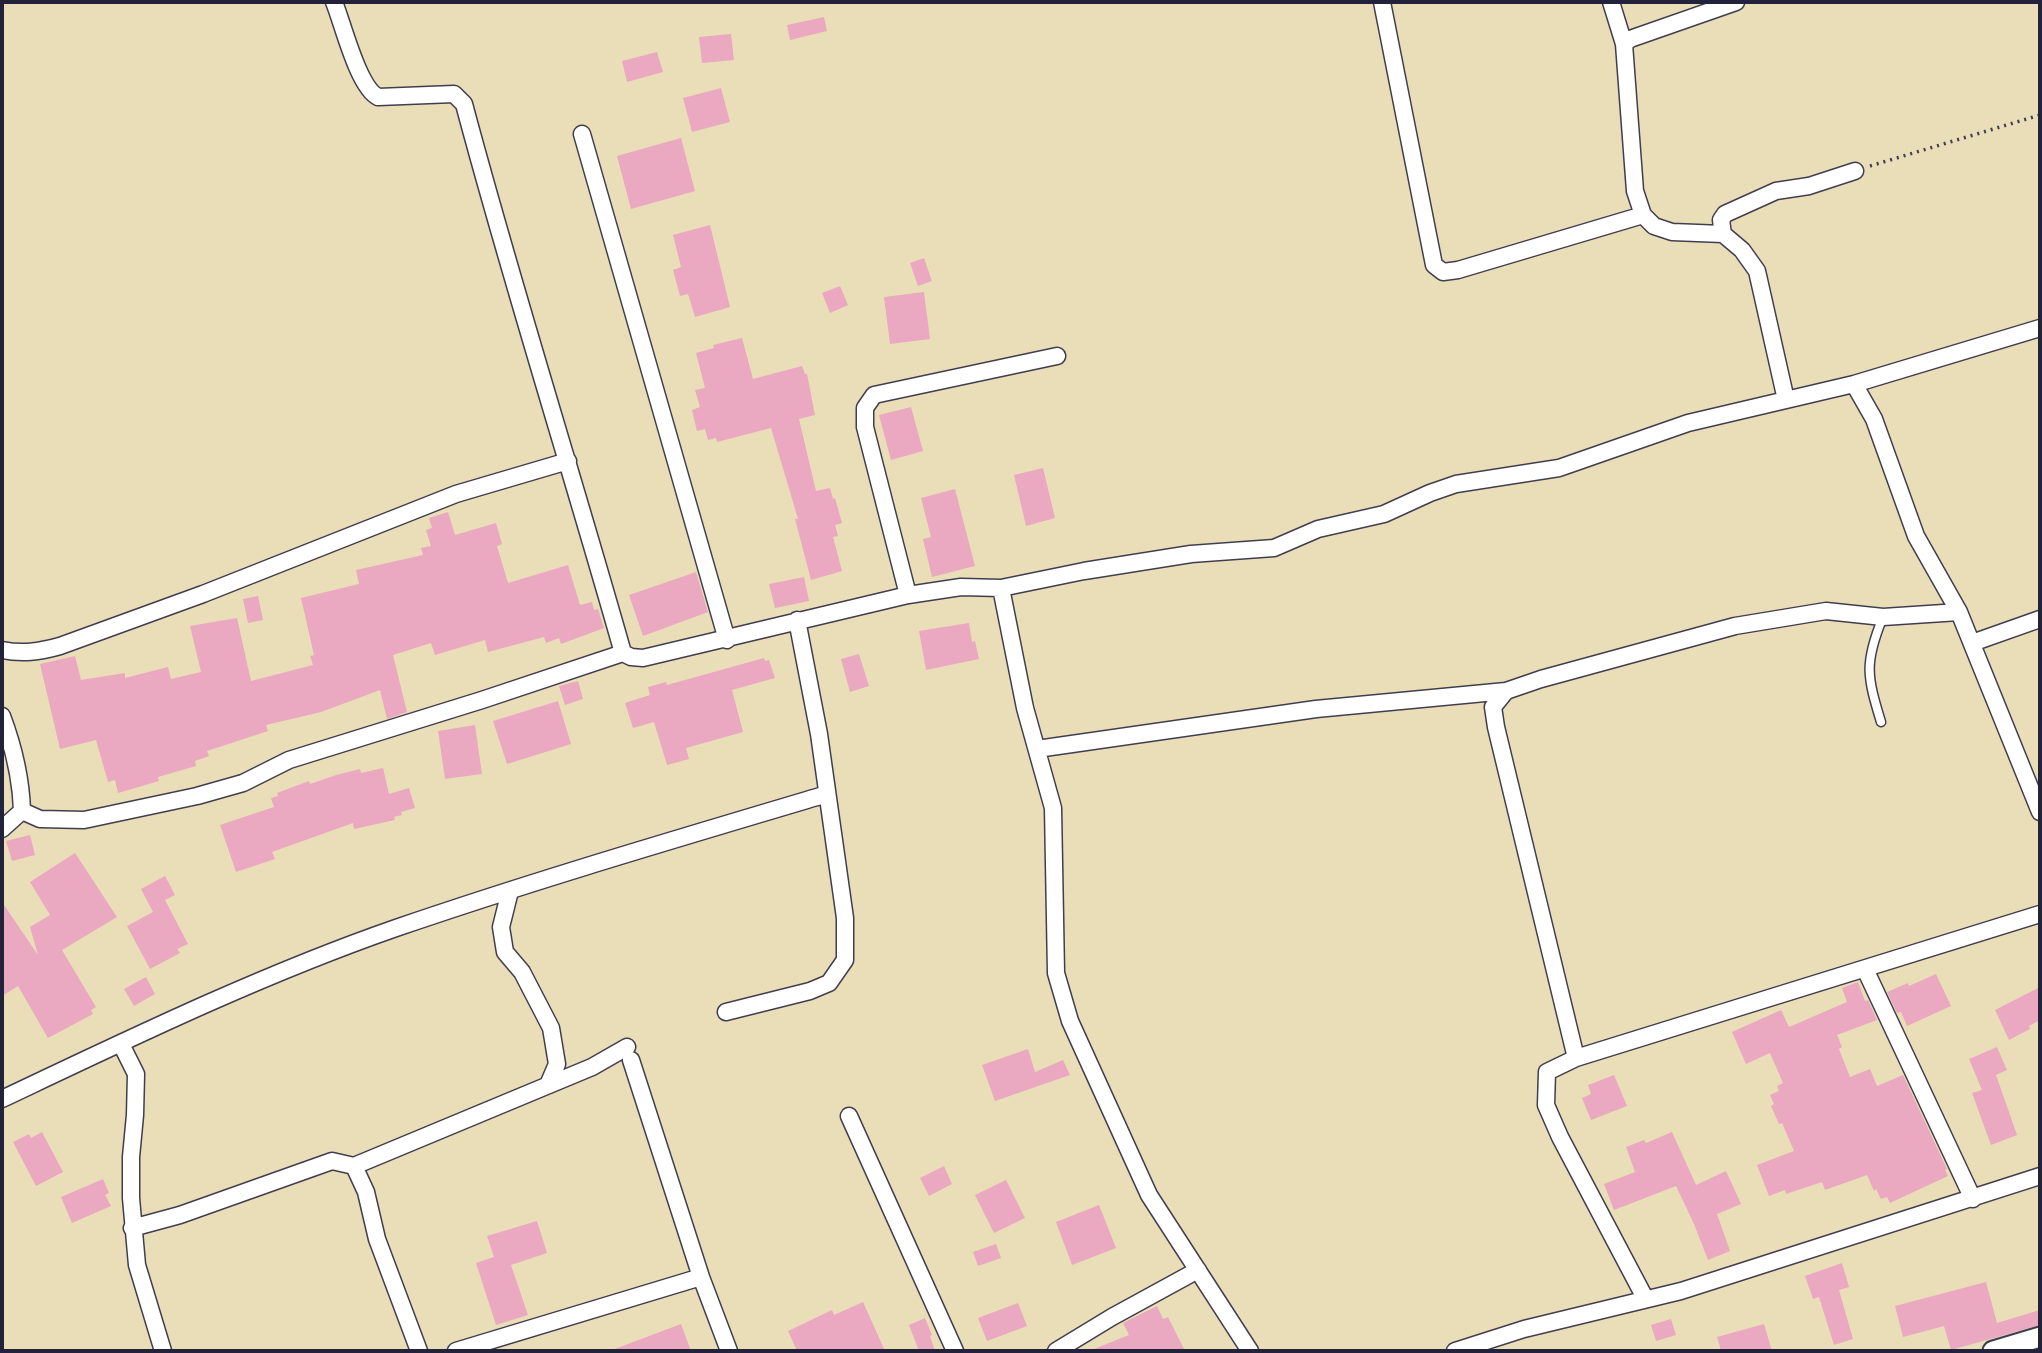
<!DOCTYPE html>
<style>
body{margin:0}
#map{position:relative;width:2042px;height:1353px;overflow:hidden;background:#eadeb9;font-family:"Patrick Hand",sans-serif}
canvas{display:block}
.frame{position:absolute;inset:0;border:4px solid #22223b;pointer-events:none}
</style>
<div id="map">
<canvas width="2042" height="1353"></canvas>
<div class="frame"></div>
</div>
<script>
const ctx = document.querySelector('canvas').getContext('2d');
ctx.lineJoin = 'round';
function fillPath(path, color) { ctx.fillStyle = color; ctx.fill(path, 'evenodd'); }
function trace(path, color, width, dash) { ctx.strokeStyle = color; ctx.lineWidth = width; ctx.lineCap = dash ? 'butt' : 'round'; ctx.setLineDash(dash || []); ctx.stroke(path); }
const building = new Path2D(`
 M824,17L827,31L790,40L787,25Z
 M731,34L734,60L702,63L699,37Z
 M657,52L663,72L627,82L622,61Z
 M721,88L730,122L692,132L683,98Z
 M681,138L695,191L631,209L617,156Z
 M710,225L730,307L695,317L688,294L680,296L673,270L681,267L673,235Z
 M924,258L932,281L918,286L910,263Z
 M840,286L848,305L830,313L822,293Z
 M924,292L930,339L890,344L884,297Z
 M742,338L753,379L802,366L805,374H807L815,415L799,419L816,491L830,488L833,499L835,498L842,523L835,525L838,536L833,537L842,571L811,580L795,519H798L771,428L717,442L716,438L708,440L705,429L697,431L692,410L700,407L695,390L705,388L696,353L714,348L713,345Z
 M911,407L923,451L891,460L879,415Z
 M1043,468L1055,518L1026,526L1014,475Z
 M955,489L975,566L932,577L923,539L931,537L921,498Z
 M448,512L455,535L496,523L502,544L497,546L508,583L568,565L580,605L592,602L594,610L598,609L604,628L561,644L559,638L546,643L544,637L488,652L485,640L435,655L431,643L393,655L407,712L387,719L380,690L321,712L266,725L268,731L207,751L209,756L195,761L196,766L158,777L159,781L118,793L115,780L108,782L96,740L60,749L40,664L75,656L81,680L125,673V678L168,667L171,679L201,672L190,626L237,618L251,681L313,665L310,656L314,655L301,598L359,584L356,570L423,555L421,548L431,546L426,530L432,528L429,518Z
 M696,572L708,612L643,636L629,595Z
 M804,577L809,601L775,608L769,584Z
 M258,596L263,620L248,623L243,599Z
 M969,623L972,642L975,641L979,659L926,670L919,631Z
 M859,654L869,686L850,692L841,659Z
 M764,658L765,661L769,660L775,678L732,690L743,732L686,748L689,759L667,765L654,722L633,728L625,703L650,695L648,687L666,682L667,685Z
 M578,681L583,699L565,705L559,686Z
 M558,701L571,744L507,764L493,721Z
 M475,725L482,774L445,779L438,731Z
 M383,768L389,794L409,788L415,808L401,812L402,815L394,817L395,820L354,829L353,823L272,852L275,859L236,872L220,825L274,807L271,798L278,796L277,793L309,781L310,784L336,775L360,769L361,773Z
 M30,835L35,855L12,861L6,841Z
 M75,853L117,917L62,950L96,1007L91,1010L93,1014L48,1038L18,986L2,996V902L38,955L30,927L50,915L30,882Z
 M165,876L175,895L165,900L188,944L177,949L180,953L150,969L127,926L153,912L141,889Z
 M1936,974L1951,1006L1907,1026L1901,1012L1897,1013L1887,992L1908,983L1909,986Z
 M146,977L155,994L134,1006L124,989Z
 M1858,982L1865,1001L1868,1000L1877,1020L1837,1035L1842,1047L1839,1049L1850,1077L1870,1069L1877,1086L1903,1075L1947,1169L1945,1170L1948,1176L1890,1203L1887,1197L1881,1199L1876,1189L1874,1191L1867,1175L1825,1190L1822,1182L1786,1194L1785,1190L1769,1196L1757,1165L1794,1151L1782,1123L1779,1124L1771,1106L1774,1104L1770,1095L1779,1091L1777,1086L1783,1083L1770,1053L1746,1064L1732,1032L1781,1010L1789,1027L1847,1002L1842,988Z
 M2040,987V1020L2029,1026L2030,1029L2009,1040L1995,1010Z
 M1997,1047L2007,1070L1996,1075L2017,1135L1991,1145L1972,1093L1982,1090L1969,1059Z
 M1028,1049L1035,1072L1063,1060L1070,1075L995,1101L982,1065Z
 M1614,1075L1627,1106L1591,1120L1582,1098L1591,1094L1588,1085Z
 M42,1132L63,1172L36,1186L13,1142L29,1134L31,1138Z
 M1672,1132L1696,1185L1726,1171L1741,1204L1717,1214L1730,1251L1708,1260L1694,1224L1676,1186L1614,1210L1604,1184L1635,1172L1626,1147L1644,1140L1646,1143Z
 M944,1166L952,1184L929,1196L920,1178Z
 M103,1179L109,1193L105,1195L111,1206L72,1223L61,1197Z
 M1006,1180L1025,1218L994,1233L975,1195Z
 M1099,1205L1116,1248L1072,1265L1056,1222Z
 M537,1221L547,1253L511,1265L528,1315L496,1325L476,1263L494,1257L487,1236Z
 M996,1244L1001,1258L978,1266L973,1252Z
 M1842,1263L1849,1287L1839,1290L1853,1339L1834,1345L1819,1297L1813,1299L1805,1276Z
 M1986,1282L1997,1323L2040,1310V1325L1951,1350L1944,1326L1903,1337L1895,1306Z
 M863,1302L885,1351H797L788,1331L832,1310L834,1315Z
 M1018,1303L1027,1326L987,1341L978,1318Z
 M1157,1306L1163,1319L1168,1317L1185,1351H1089L1129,1335L1123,1323Z
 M925,1318L932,1335L930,1336L935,1351H919L909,1325Z
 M1671,1319L1676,1335L1656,1341L1651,1325Z
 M681,1324L691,1351H612V1350Z
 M1764,1324L1772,1351H1721L1717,1337Z`);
const path = new Path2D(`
 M1870,166L2040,115`);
const service = new Path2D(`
 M1881,722C1867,676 1864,663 1883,617`);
const minor = new Path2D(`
 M334,2C343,24 358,87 378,97L454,94L464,104C513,288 571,469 623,653
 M1382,2L1434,265L1443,272L1458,270L1643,215
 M1611,2L1624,44
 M582,134L727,640
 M1723,234L1672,232L1654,226L1643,215L1635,191L1624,44L1630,39L1736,2
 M1854,384L1874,419L1916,536L1959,612L2040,812
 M1786,400L1757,271L1742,250L1723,234L1721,220L1725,214L1776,191L1809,186L1855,171
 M1001,588L1025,708L1053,808L1056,973L1070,1021L1149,1195L1250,1351
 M908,595L865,427V408L874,395L1057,356
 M1972,643L2040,619
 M2,650C22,654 39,652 60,646L203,594L456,494L568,461
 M2,716C14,748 21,777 22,811L2,829
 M1037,749L1316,709L1506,691
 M22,811L40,819L84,820L197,796L243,783L289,760L482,700L623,653L631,657L643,658L908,595L961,587L1001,588L1084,571L1191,554L1274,548L1318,529L1384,514L1430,493L1456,484L1559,468L1688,423L1854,384L2040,328
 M510,891L501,927L505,952L522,972L551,1028L557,1064L548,1085
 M1865,969L1973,1199
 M726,1012L810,991L829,983L845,960V918L819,734L797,620
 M121,1044L136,1074L135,1115L131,1157V1198L137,1265L163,1351
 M1576,1058L1496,727L1493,707L1506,691L1541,679L1735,626L1826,611L1883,617L1959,612
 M631,1060L701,1277L729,1351
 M2,1099C131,1038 261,975 396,928C539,879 683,837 827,794
 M849,1116L955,1351
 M354,1166L592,1067L627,1047
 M132,1228L180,1215L332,1161L354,1166L366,1192L377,1239L419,1351
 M1645,1298L1560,1137L1546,1105L1547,1072L1576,1058L2040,914
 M456,1351L701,1277
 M1056,1351L1112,1317L1198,1270
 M1455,1351L1524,1329L1681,1291L2040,1176`);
const tertiary = new Path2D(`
 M1993,1351L2040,1337`);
fillPath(building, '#eaa8c1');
trace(service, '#403e4e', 11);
trace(minor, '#403e4e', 19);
trace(tertiary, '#403e4e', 23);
trace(path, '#403e4e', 3.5, [2, 5]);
trace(service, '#fff', 8);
trace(minor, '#fff', 16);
trace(tertiary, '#fff', 19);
</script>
